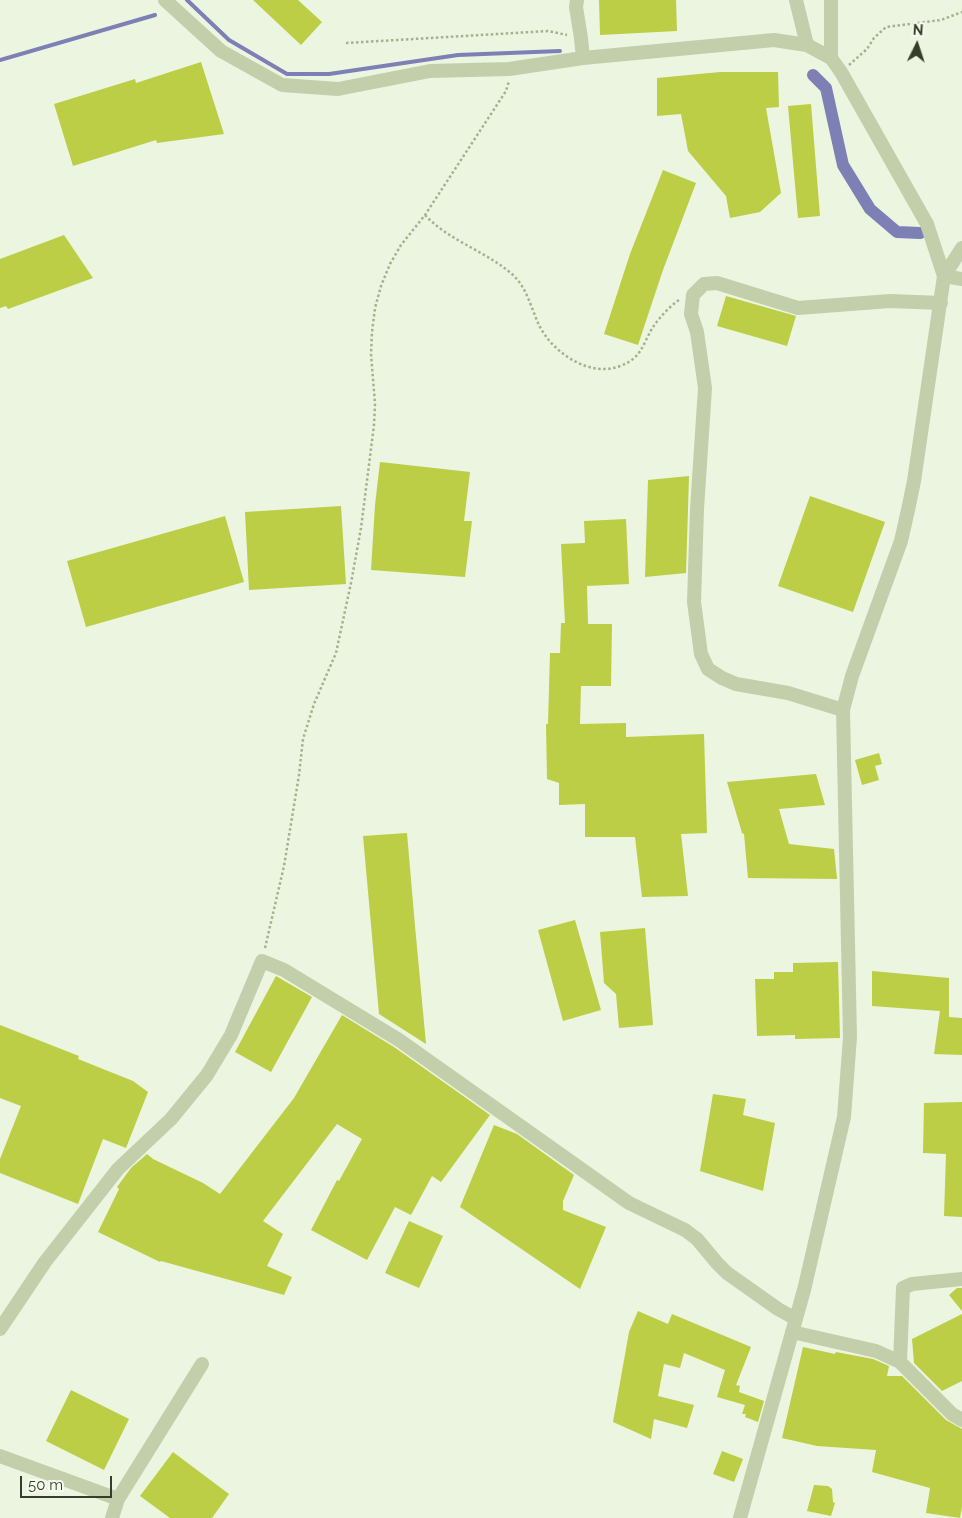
<!DOCTYPE html>
<style>
body{margin:0}
#map{position:relative;width:962px;height:1518px;overflow:hidden;background:#ecf5e0;font-family:Raleway,sans-serif}
canvas{display:block}
.north{position:absolute;left:892px;top:20px;width:50px;height:50px;-webkit-text-stroke:4px #f5fced;paint-order:stroke;rotate:4deg;font-size:14px;font-weight:700;line-height:20px;text-align:center;color:#383c2a}
.north::after{content:'';display:block;margin:auto;width:18px;height:22px;background:#383c2a;clip-path:polygon(50% 0,100% 100%,50% 72%,0 100%)}
.scale{position:absolute;left:20px;top:1476px;width:92px;height:22px;box-sizing:border-box;border:2px solid #383c2a;border-top:0;padding-left:6px;font-size:15px;line-height:18px;white-space:nowrap;color:#383c2a;-webkit-text-stroke:4px #f5fced;paint-order:stroke}
</style>
<div id="map">
<canvas width="962" height="1518"></canvas>
<div class="north">N</div>
<div class="scale">50 m</div>
</div>
<script>
const ctx = document.querySelector('canvas').getContext('2d');
ctx.lineJoin = 'round';
function trace(path, color, width, dash) { ctx.strokeStyle = color; ctx.lineWidth = width; ctx.lineCap = dash ? 'butt' : 'round'; ctx.setLineDash(dash || []); ctx.stroke(path); }
function fillPath(path, color) { ctx.fillStyle = color; ctx.fill(path, 'evenodd'); }
const stream = new Path2D(`
 M187,0L229,40L287,74H329L458,55L560,51
 M0,60L155,15`);
const canal = new Path2D(`
 M813,75L826,88L843,165L870,209L897,232L920,233`);
const building = new Path2D(`
 M253,0H298L322,22L301,45Z
 M599,0H676L677,31L600,35Z
 M201,62L224,134L157,143L156,140L73,166L54,104L135,79L136,83Z
 M720,72H778L779,107L766,108L781,193L760,212L730,218L726,196L688,151L681,114L657,116V78Z
 M811,104L820,216L798,218L788,106Z
 M663,170L696,183L663,270L638,345L604,334L630,254Z
 M64,235L93,278L8,309L6,306L0,308V259Z
 M726,296L796,316L787,346L717,326Z
 M380,462L470,472L464,521H472L465,577L371,570L375,505Z
 M689,476L686,573L645,577L648,480Z
 M810,496L885,522L853,612L778,586Z
 M341,506L346,584L249,590L245,512Z
 M225,516L244,582L86,627L67,561Z
 M626,519L629,584L587,586L588,624H612L611,686H581L580,724L626,723V737L704,734L707,833L681,834L688,896L642,897L635,837H585V804L559,805V783L547,779L546,724H548L550,653H560L561,623H565L561,544L585,543L584,521Z
 M879,753L882,764L875,766L879,780L862,785L855,760Z
 M816,774L825,805L779,809L789,844L834,849L837,879L748,878L744,834L742,833L727,782Z
 M407,833L415,926L426,1044L379,1014L363,836Z
 M575,920L601,1010L563,1021L538,930Z
 M645,928L653,1025L619,1028L616,994L604,983L600,932Z
 M838,962L840,1038L795,1039V1035L757,1036L755,979H774V972H793V963Z
 M872,971L949,978V1017L962,1018V1055L934,1054L940,1011L872,1006Z
 M276,976L312,997L271,1072L235,1052Z
 M342,1015L394,1047L490,1115L441,1182L432,1176L411,1215L395,1207L367,1260L311,1230L337,1180L339,1181L362,1139L337,1124L263,1221L283,1234L267,1266L292,1277L284,1295L161,1261L160,1262L98,1232L119,1189L117,1187L131,1168L147,1154L153,1159L203,1183L220,1194L294,1098Z
 M0,1025L79,1056L78,1059L133,1081L148,1092L126,1148L103,1139L78,1204L0,1173V1159L21,1106L0,1098Z
 M713,1094L746,1099L743,1115L775,1123L763,1191L700,1171Z
 M962,1102V1217L944,1216L946,1154L923,1153L924,1103Z
 M494,1125L517,1134L574,1175L563,1201V1210L606,1227L580,1289L460,1207Z
 M409,1221L443,1236L419,1288L385,1273Z
 M957,1288H962V1311L949,1295Z
 M638,1311L668,1324L672,1314L751,1347L736,1385L740,1386L739,1392L764,1401L758,1422L745,1417L746,1414H742L745,1405L717,1397L725,1370L684,1353L680,1368L664,1364L658,1396L694,1405L687,1428L654,1419L651,1439L613,1422L629,1332Z
 M962,1314V1381L942,1391L914,1363L912,1339Z
 M803,1347L835,1354L836,1352L873,1359L889,1366L887,1376H902L946,1420L962,1429V1507L960,1518L926,1513L930,1488L872,1472L876,1450L817,1446L782,1438Z
 M71,1390L129,1419L104,1470L46,1441Z
 M722,1451L743,1459L734,1482L713,1474Z
 M173,1452L229,1494L212,1518H170L140,1496Z
 M814,1485L828,1486L832,1489L833,1502L835,1503L831,1516L807,1511Z`);
const path = new Path2D(`
 M346,43L548,31L567,35
 M849,65L867,49L874,38L886,27L941,20L962,12
 M425,215C449,241 486,251 513,275C527,288 531,308 539,325C552,352 589,378 620,366C642,358 642,345 653,327C660,317 669,307 679,300
 M265,948L284,866L299,775L303,739L314,704L336,653L351,583L361,528L374,425L375,404L371,354L372,332L375,308L381,286L390,264L401,245L425,215L506,91L509,81`);
const minor = new Path2D(`
 M165,0L221,51L282,85L338,89L430,71L509,69L583,58L774,40L807,45L831,58L841,72L927,224L944,276L914,481L908,510L901,541L852,676L843,710L850,1037L844,1117L804,1290L740,1518
 M577,0L576,7L581,38L583,58
 M796,0L807,45
 M831,58V0
 M944,276L962,248
 M944,276L962,279
 M843,710L788,693L736,684L722,678L708,669L701,654L694,602L697,509L705,388L697,332L691,314L693,295L704,284L717,283L798,308L890,301L941,303
 M0,1329L45,1262L118,1169L171,1119L207,1075L231,1035L262,961L284,970L399,1040L629,1203L685,1230L697,1239L717,1263L727,1273L778,1309L796,1319
 M792,1332L876,1351L900,1362L952,1414L962,1420
 M900,1362L903,1288L912,1284L962,1279
 M0,1456L118,1499L112,1518
 M118,1499L202,1364`);
trace(stream, '#7d80b4', 4);
trace(canal, '#7d80b4', 12);
fillPath(building, '#bbce45');
trace(path, '#a5b18c', 2.5, [2.5, 2.5]);
trace(minor, '#c2cfaa', 14);
</script>
